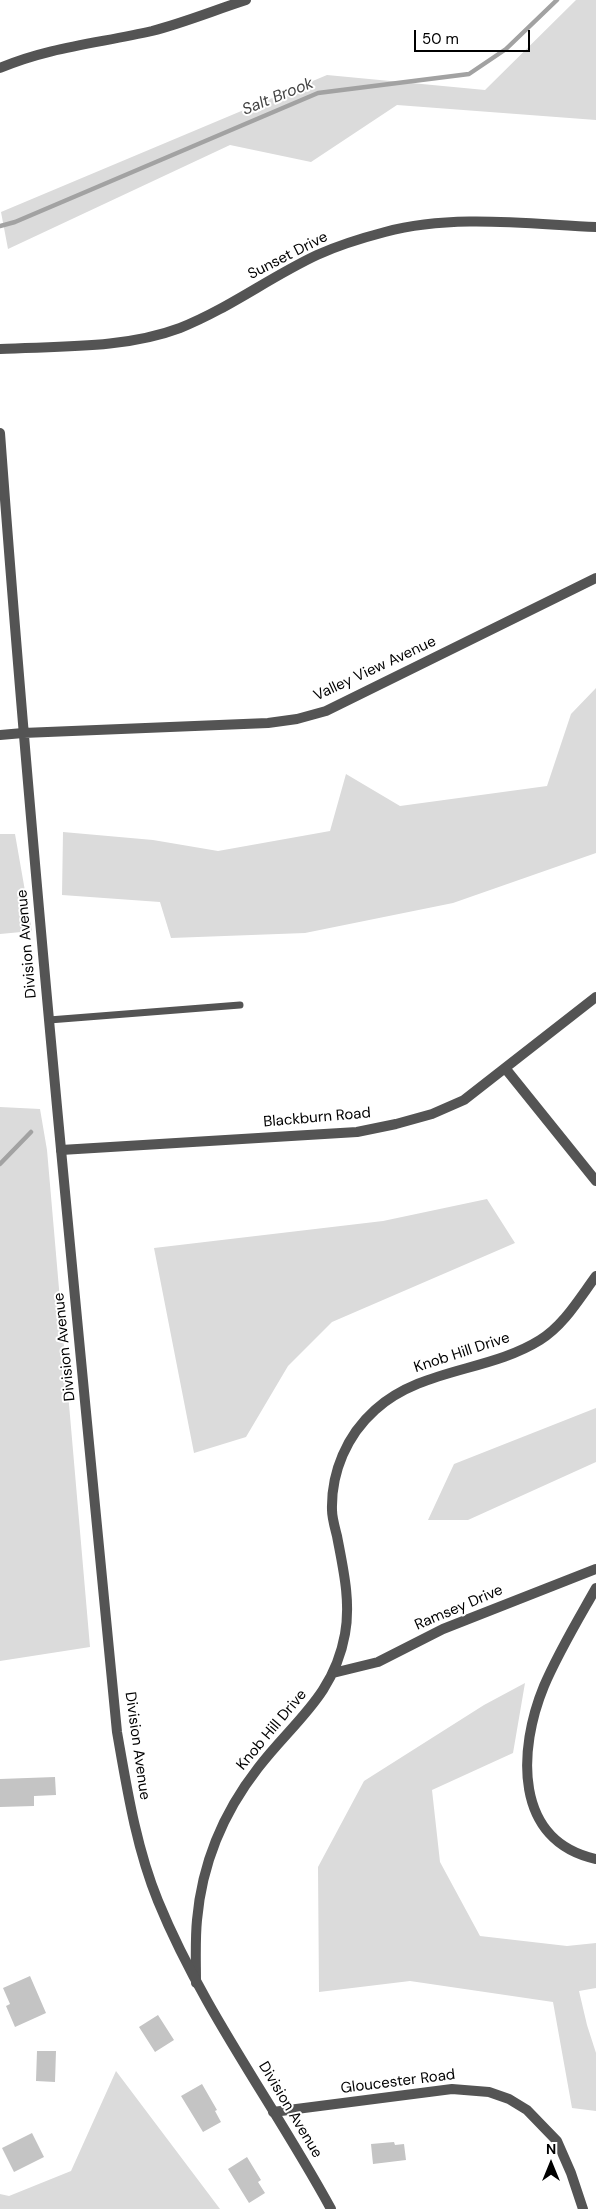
<!DOCTYPE html>
<style>
body{margin:0}
#map{position:relative;width:596px;height:2209px;overflow:hidden;background:#fff;font-family:"DM Sans",sans-serif}
canvas{display:block}
.north{position:absolute;left:526px;top:2139px;width:50px;height:50px;-webkit-text-stroke:4px #fff;paint-order:stroke;rotate:0deg;font-size:14px;font-weight:700;line-height:20px;text-align:center;color:#000}
.north::after{content:'';display:block;margin:auto;width:18px;height:22px;background:#000;clip-path:polygon(50% 0,100% 100%,50% 72%,0 100%)}
.scale{position:absolute;left:414px;top:30px;width:116px;height:22px;box-sizing:border-box;border:2px solid #000;border-top:0;padding-left:6px;font-size:15px;line-height:18px;white-space:nowrap;color:#000;-webkit-text-stroke:4px #fff;paint-order:stroke}
</style>
<div id="map">
<canvas width="596" height="2209"></canvas>
<div class="north">N</div>
<div class="scale">50 m</div>
</div>
<script>
const ctx = document.querySelector('canvas').getContext('2d');
ctx.lineJoin = 'round';
function fillPath(path, color) { ctx.fillStyle = color; ctx.fill(path, 'evenodd'); }
function trace(path, color, width, dash) { ctx.strokeStyle = color; ctx.lineWidth = width; ctx.lineCap = dash ? 'butt' : 'round'; ctx.setLineDash(dash || []); ctx.stroke(path); }
function drawText(font, color, halo, rows, align = 'center') {
  ctx.font = font + ' "DM Sans",sans-serif'; ctx.lineWidth = 4; ctx.setLineDash([]); ctx.textBaseline = 'middle'; ctx.strokeStyle = halo; ctx.fillStyle = color; for (const [text, x, y, turn = 0] of rows) {
    ctx.save(); ctx.translate(x, y); ctx.rotate((+turn || 0) * Math.PI / 180); ctx.textAlign = isNaN(turn) ? turn : align; if (halo) ctx.strokeText(text, 0, 0); ctx.fillText(text, 0, 0); ctx.restore();
  }
}
const green = new Path2D(`
 M576,0H596V120L397,105L311,162L230,145L8,249L1,212L327,75L485,90Z
 M596,688V853L453,903L305,933L171,938L160,902L62,895L63,832L153,840L218,851L330,831L346,774L400,806L547,786L571,714Z
 M0,834H15L32,931L0,934Z
 M0,1107L40,1109L47,1150L90,1647L0,1661Z
 M487,1199L515,1243L332,1322L288,1366L246,1437L194,1453L154,1248L383,1221Z
 M596,1408V1462L468,1520H428L454,1464Z
 M525,1683L513,1753L432,1790L440,1862L480,1936L567,1946L596,1943V1988L579,1991L587,2025L596,2053V2111L572,2108L553,2002L410,1981L319,1992L318,1867L364,1781L484,1705Z
 M116,2071L220,2209H0V2194L9,2196L71,2171Z`);
const stream = new Path2D(`
 M0,226L15,222L318,93L469,74L506,49L557,0
 M0,1164L31,1132`);
const building = new Path2D(`
 M55,1777L56,1795L34,1796V1806L0,1807V1779Z
 M30,1976L46,2013L15,2027L6,2006L10,2004L3,1988Z
 M158,2015L174,2040L155,2052L139,2027Z
 M37,2051H56L55,2082L36,2081Z
 M202,2084L217,2110L215,2111L221,2122L203,2132L181,2096Z
 M32,2133L44,2157L14,2172L2,2148Z
 M394,2142L395,2145L404,2144L406,2160L373,2164L371,2144Z
 M247,2157L261,2180L258,2182L265,2193L249,2203L228,2169Z`);
const service = new Path2D(`
 M49,1020L240,1005`);
const minor = new Path2D(`
 M0,68C49,47 100,43 152,31C183,23 215,10 246,0
 M0,349C59,346 124,349 180,328C228,309 270,277 317,255C339,245 362,238 385,232C453,214 527,224 596,227
 M0,735L23,733
 M505,1068L596,1181
 M61,1150L357,1132L396,1124L432,1114L464,1100L596,997
 M596,1588C578,1620 559,1651 544,1686C518,1749 513,1841 596,1859
 M333,1673L378,1662L443,1629L596,1569
 M196,1983C196,1962 195,1940 197,1920C202,1863 223,1813 258,1768C293,1722 334,1696 345,1634C351,1601 343,1568 337,1536C335,1528 332,1518 332,1510C331,1472 347,1435 375,1410C421,1368 489,1372 540,1340C564,1325 579,1299 596,1276
 M273,2112L452,2089L489,2092L509,2099L527,2110L557,2141L571,2173L583,2209`);
const tertiary = new Path2D(`
 M0,433C32,866 75,1299 117,1732C127,1789 136,1847 158,1901C203,2011 275,2106 331,2209
 M23,733L268,723L297,719L326,711L596,578`);
const streetNames = [
 ["Sunset Drive",288,256,-27],
 ["Valley View Avenue",375,669,-25],
 ["Division Avenue",27,944,-95],
 ["Blackburn Road",317,1118,-5],
 ["Division Avenue",65,1347,-96],
 ["Knob Hill Drive",462,1353,-18],
 ["Ramsey Drive",459,1608,-23],
 ["Knob Hill Drive",272,1730,-50],
 ["Division Avenue",137,1746,82],
 ["Gloucester Road",398,2082,-7],
 ["Division Avenue",290,2110,59]
];
const waterNames = [
 ["Salt Brook",278,97,-22]
];
fillPath(green, '#dbdbdb');
trace(stream, '#a2a2a2', 4.5);
fillPath(building, '#c4c4c4');
trace(service, '#545454', 7);
trace(minor, '#545454', 10);
trace(tertiary, '#545454', 10);
drawText('15px', '#000', '#fff', streetNames);
drawText('italic 16px', '#434343', '#fff', waterNames);
</script>
